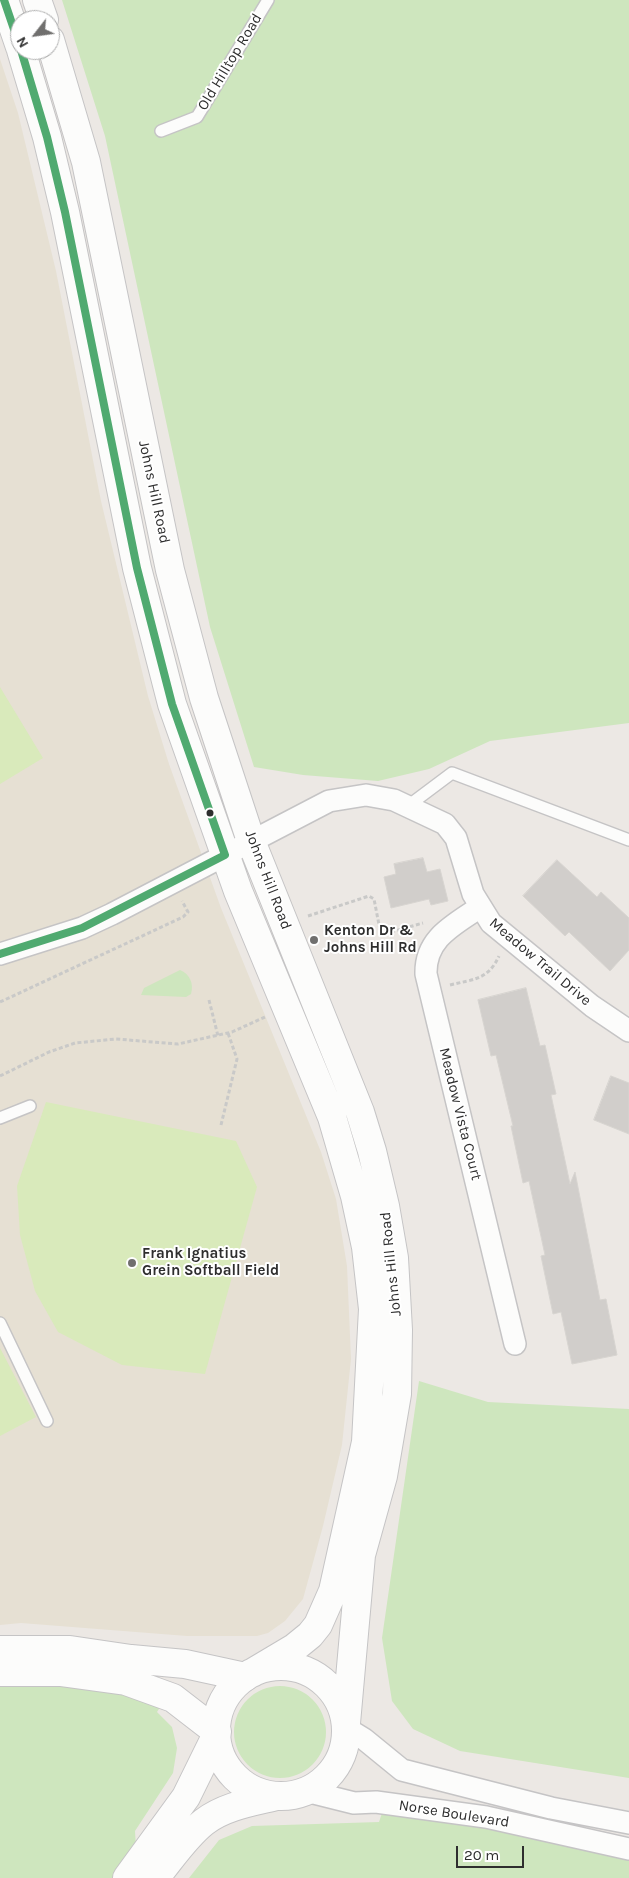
<!DOCTYPE html>
<style>
body{margin:0}
#map{position:relative;width:629px;height:1878px;overflow:hidden;background:#ece8e4;font-family:Karla,sans-serif}
canvas{display:block}
.north{position:absolute;left:10px;top:10px;width:50px;height:50px;box-sizing:border-box;background:#fff;border:1px solid #ababab;border-radius:50%;rotate:240deg;font-size:14px;font-weight:700;line-height:20px;text-align:center;color:#2e2e2e}
.north::after{content:'';display:block;margin:auto;width:18px;height:22px;background:#706f6e;clip-path:polygon(50% 0,100% 100%,50% 72%,0 100%)}
.scale{position:absolute;left:456px;top:1846px;width:68px;height:22px;box-sizing:border-box;border:2px solid #2e2e2e;border-top:0;padding-left:6px;font-size:15px;line-height:18px;white-space:nowrap;color:#2e2e2e;-webkit-text-stroke:4px #fff;paint-order:stroke}
</style>
<div id="map">
<canvas width="629" height="1878"></canvas>
<div class="north">N</div>
<div class="scale">20 m</div>
</div>
<script>
const ctx = document.querySelector('canvas').getContext('2d');
ctx.lineJoin = 'round';
function fillPath(path, color) { ctx.fillStyle = color; ctx.fill(path, 'evenodd'); }
function trace(path, color, width, dash) { ctx.strokeStyle = color; ctx.lineWidth = width; ctx.lineCap = dash ? 'butt' : 'round'; ctx.setLineDash(dash || []); ctx.stroke(path); }
function drawText(font, color, halo, rows, align = 'center') {
  ctx.font = font + ' Karla,sans-serif'; ctx.lineWidth = 4; ctx.setLineDash([]); ctx.textBaseline = 'middle'; ctx.strokeStyle = halo; ctx.fillStyle = color; for (const [text, x, y, turn = 0] of rows) {
    ctx.save(); ctx.translate(x, y); ctx.rotate((+turn || 0) * Math.PI / 180); ctx.textAlign = isNaN(turn) ? turn : align; if (halo) ctx.strokeText(text, 0, 0); ctx.fillText(text, 0, 0); ctx.restore();
  }
}
const education = new Path2D(`
 M0,59L18,113L56,271L101,501L148,696L169,764L221,908L321,1152L336,1199L347,1266L351,1359L342,1445L323,1526L303,1599L285,1621L268,1633L257,1636H187L21,1623L0,1625Z`);
const green = new Path2D(`
 M62,0H629V723L490,741L429,769L378,781L303,775L254,767L210,627L105,136Z
 M180,970C190,974 194,984 191,994L186,997L141,995L144,988Z
 M419,1381L488,1402L629,1409V1778L460,1751L413,1729L392,1701L382,1638Z
 M69,1679L162,1704L157,1712L172,1727L177,1748L173,1773L135,1831L136,1848L113,1878H0V1683Z
 M234 1732a46 46 0 1 1 92 0a46 46 0 1 1-92 0Z
 M382,1813L427,1817L629,1856V1878H189L219,1840L252,1826L379,1822Z`);
const pitch = new Path2D(`
 M0,687L43,758L0,784Z
 M46,1102L236,1141L257,1187L205,1374L122,1365L58,1332L35,1291L20,1235L17,1186Z
 M0,1348L36,1417L0,1436Z`);
const building = new Path2D(`
 M423,858L427,872L440,869L448,901L431,905L429,899L391,908L384,877L396,874L394,864Z
 M557,860L597,897L601,892L629,918V950L610,971L569,932L565,936L523,896Z
 M526,988L540,1046L545,1045L556,1094L551,1095L570,1184L575,1172L600,1300L606,1299L617,1355L572,1364L561,1312L553,1314L541,1256L545,1255L529,1181L523,1183L511,1126H513L496,1055L491,1056L478,1000Z
 M611,1076L629,1083V1134L594,1120Z`);
const path = new Path2D(`
 M308,916L369,896L374,899L381,935L423,923
 M450,985C474,979 488,980 499,956
 M209,1000L218,1036
 M0,1002L183,917L188,912L182,901
 M0,1076L49,1052L75,1043L116,1039L178,1044L232,1032L265,1017
 M221,1125L237,1059L228,1033`);
const service = new Path2D(`
 M161,131L197,117L268,0
 M408,806L452,773L629,840
 M0,1118L30,1106
 M0,1323L47,1421`);
const minor = new Path2D(`
 M480,907C454,925 425,938 426,974L515,1344
 M0,954L82,928L112,914L329,801L366,795L394,800L445,824L456,838L473,894L491,923L592,1006L629,1031
 M346,1728L364,1739L402,1770L551,1808L629,1823
 M309,1790L314,1793L354,1803L376,1802L486,1817L629,1849`);
const tertiary = new Path2D(`
 M0,1650H70L131,1659L185,1664L245,1677
 M0,1672H60L126,1681L173,1698L217,1732`);
const secondary = new Path2D(`
 M4,0L20,47
 M37,0L44,20
 M50,40L86,162L170,570L204,698L251,841L360,1112L372,1151L385,1206L394,1258L398,1330L397,1394L383,1476L361,1555L346,1723
 M21,50L47,137L65,212L137,568L172,704L238,891L332,1117L355,1196L366,1247L373,1309L366,1442L333,1591L318,1625L310,1635L294,1648L252,1673
 M216 1731a65 65 0 1 1 130 0a65 65 0 1 1-130 0Z
 M127,1878L186,1797L216,1736
 M155,1878C171,1859 185,1837 204,1822C225,1806 252,1802 277,1796`);
const bus1 = new Path2D(`
 M4,0L20,47
 M0,954L82,928L225,855L172,704L137,568L65,212L47,137L21,50`);
const markers = [
 [210,813,4.5,"#2e2e2e"],
 [314,940,5,"#706f6e"],
 [132,1263,5,"#706f6e"]
];
const streetNames = [
 ["Old Hilltop Road",230,62,-59],
 ["Johns Hill Road",154,492,78],
 ["Johns Hill Road",268,880,69],
 ["Meadow Trail Drive",540,962,40],
 ["Meadow Vista Court",460,1114,76],
 ["Johns Hill Road",391,1264,-96],
 ["Norse Boulevard",454,1814,9]
];
const poiNames = [
 ["Kenton Dr &",324,931],
 ["Johns Hill Rd",324,948],
 ["Frank Ignatius",142,1254],
 ["Grein Softball Field",142,1271]
];
fillPath(education, '#e6e0d3');
fillPath(green, '#cee6be');
fillPath(pitch, '#d9eabb');
fillPath(building, '#d1cecb');
trace(building, '#d7d4d0', 1);
trace(service, '#c5c4c5', 14);
trace(minor, '#c5c4c5', 24);
trace(tertiary, '#c5c4c5', 30);
trace(secondary, '#c5c4c5', 30);
trace(path, '#c9c9c8', 3, [4, 2.5]);
trace(service, '#fcfcfb', 11);
trace(minor, '#fcfcfb', 21);
trace(tertiary, '#fcfcfb', 28);
trace(secondary, '#fcfcfb', 28);
trace(bus1, '#50aa70', 8);
for (const [x, y, r, color] of markers) { const dot = new Path2D(); dot.arc(x, y, r, 0, 2 * Math.PI); ctx.fillStyle = color; ctx.fill(dot); trace(dot, '#fff', 2); }
drawText('15px', '#2e2e2e', '#fff', streetNames);
drawText('bold 15px', '#2e2e2e', '#fff', poiNames, 'left');
</script>
